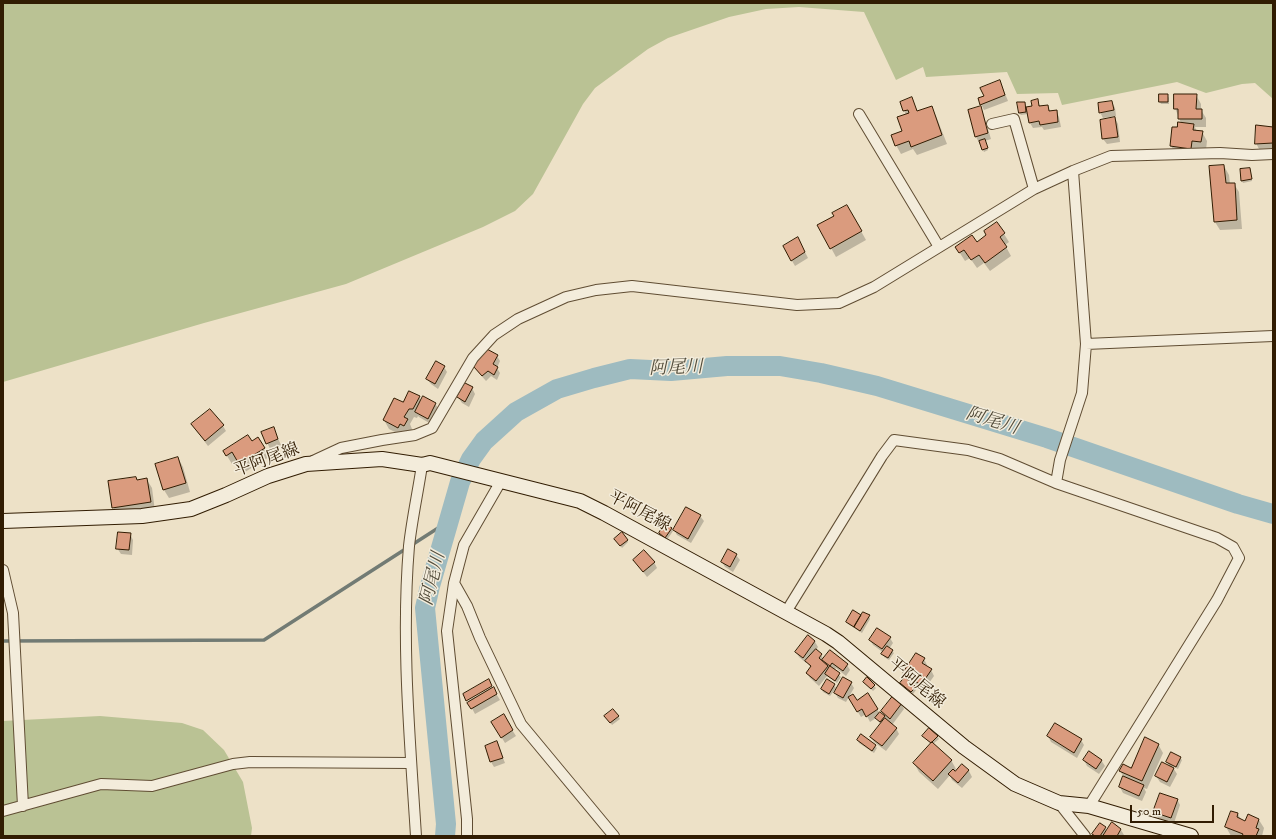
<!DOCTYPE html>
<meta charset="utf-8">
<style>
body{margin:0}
#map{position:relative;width:1276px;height:839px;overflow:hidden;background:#ede1c7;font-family:"IM FELL DW Pica",serif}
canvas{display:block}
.frame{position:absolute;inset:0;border:4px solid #311c02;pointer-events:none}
.scale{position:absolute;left:1130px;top:805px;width:84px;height:18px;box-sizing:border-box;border:2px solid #311c02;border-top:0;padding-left:5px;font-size:12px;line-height:14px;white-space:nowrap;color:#311c02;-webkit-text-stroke:3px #f3ecdb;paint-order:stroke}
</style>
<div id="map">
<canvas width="1276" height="839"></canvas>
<div class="frame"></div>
<div class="scale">50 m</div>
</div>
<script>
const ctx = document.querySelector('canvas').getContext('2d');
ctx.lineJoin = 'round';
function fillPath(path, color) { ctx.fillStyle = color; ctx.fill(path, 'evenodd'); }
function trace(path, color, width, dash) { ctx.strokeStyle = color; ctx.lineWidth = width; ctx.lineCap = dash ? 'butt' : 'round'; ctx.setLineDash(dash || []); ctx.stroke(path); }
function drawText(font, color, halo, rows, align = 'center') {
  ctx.font = font + ' "IM FELL DW Pica","Noto Serif JP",serif'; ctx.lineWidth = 3; ctx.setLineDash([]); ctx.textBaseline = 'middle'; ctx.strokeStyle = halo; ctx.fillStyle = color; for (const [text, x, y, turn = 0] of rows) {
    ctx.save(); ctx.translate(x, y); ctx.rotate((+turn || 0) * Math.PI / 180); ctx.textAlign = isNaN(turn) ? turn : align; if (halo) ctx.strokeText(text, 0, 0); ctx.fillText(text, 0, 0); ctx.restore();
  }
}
const green = new Path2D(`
 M3,3H1273V99L1255,83L1242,84L1206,93L1177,82L1062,105L1058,93L1017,94L1007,72L926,77L923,67L896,80L864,12L799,7L766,9L729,17L668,38L648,49L595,88L583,104L533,194L515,211L483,227L346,284L204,323L3,382Z
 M100,716L182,723L203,730L224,750L243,782L252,828L251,836H3V721Z`);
const shadow = new Path2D(`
 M1000,81L1008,101L984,110L981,104L985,97Z
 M1167,95L1169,98V104H1161L1160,102Z
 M1196,95L1201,104V110L1206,118V127H1195L1197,132H1202L1207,141L1206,150L1176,154L1171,146L1178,129L1181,123L1175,108Z
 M911,98L918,112L931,107L936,116L947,144L917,155L913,149L901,154L896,145L903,132L906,115L901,102Z
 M1037,100L1040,106H1047L1051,112L1056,111L1059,117L1061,127L1044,130L1042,127L1033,128L1030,123L1028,114L1021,115L1019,113L1024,103L1026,108L1033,106Z
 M1112,102L1115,108L1116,116L1103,118L1100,112Z
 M980,107L983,113L991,139L985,141L988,150L984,152L976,137L969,111Z
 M1115,118L1118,124L1120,142L1107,144L1103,139Z
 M1273,128V148L1259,149L1256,143Z
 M1224,166L1229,175L1230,184H1234L1239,192L1242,229L1220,230L1215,222Z
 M1250,169L1252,181L1243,183L1242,181L1241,170Z
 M847,206L866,240L836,257L819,226L835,216Z
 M1004,234L1009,242L1005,245L1011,256L990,271L984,263L977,268L970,258L965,261L956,247L976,243Z
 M801,244L808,258L795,266L784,247Z
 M497,356L500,361L497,368L500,373L497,380L491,376L486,381L479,373L475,367Z
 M444,367L447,372L438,389L431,384L427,379Z
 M472,388L475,394L469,407L462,403L458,397Z
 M419,397L422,402L435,404L439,409L431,424L419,417L418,416L417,418L414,417L410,424L412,429L409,434L403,436L389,429L384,420L403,404Z
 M192,425L223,426L226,431L208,446Z
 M263,433L276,434L281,445L270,449Z
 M258,439L269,457L245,472L238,460L232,464L224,451L252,442Z
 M178,458L183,467L190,492L169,498L164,490L157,464Z
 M147,480L152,488L155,511L118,516L113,507Z
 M700,516L704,521L691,543L677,535L674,530Z
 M671,529L673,531L667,540L660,533Z
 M130,534L133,540L132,555L121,554L117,548Z
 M627,540L628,542L622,548L617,541Z
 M736,555L740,560L733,572L725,567L722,562Z
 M634,560L654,562L657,568L647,577Z
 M853,611L861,616H869L870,619L862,633L848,624L847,622Z
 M808,637L815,642L818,647L816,650L821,655L824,660L847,665L850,670L846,676L836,668L834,670L841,677L837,683L827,676L819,686L810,678L807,673L811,668L807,662L806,663L799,657L796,652Z
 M890,638L893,643L889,649L894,653L889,660L884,657L883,654L884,653L873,645L870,640Z
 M924,659L927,665L926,667L931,670L934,676L924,690L908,679L907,680L916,690L913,694L901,683L906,677L904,673Z
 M867,679L876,688L873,691L866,684Z
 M827,681L834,685L836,688L830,696L823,692L822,689Z
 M851,683L854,688L846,702L838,698L835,693Z
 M492,687L500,700L475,714L468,701Z
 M868,694L880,714L885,717L882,711L901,704L904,709L892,725L896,728L899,734L886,751L874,742L871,737L881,724L876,718L870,722L866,714L861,717L849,698L857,701Z
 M503,716L516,736L505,743L492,722Z
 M618,716L620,719L612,725L607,718Z
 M861,736L875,746L877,748L874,753L859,743L858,740Z
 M937,736L939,739L933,744L951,760L956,769L954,771L956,773L962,765L969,771L972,777L962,788L952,780L950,775L938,789L919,772L914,763L932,744L925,738Z
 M1048,736L1081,740L1084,745L1077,758L1051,742Z
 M497,743L505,763L494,767L491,762L486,746Z
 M1158,744L1163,753L1147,789L1144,788L1146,792L1142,801L1123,793L1120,787L1124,777L1120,771L1132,769Z
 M1180,758L1182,760L1178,769L1172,766L1177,774L1170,787L1160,782L1156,776L1170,767L1167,762Z
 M1084,760H1101L1105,766L1099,774L1087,766Z
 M1177,799L1180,805L1174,823L1158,818L1155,812Z
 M1238,814L1241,820L1246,822L1259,820L1264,828L1262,836H1231L1226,827Z
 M1105,828L1107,831L1121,830L1124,835L1123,836H1095L1093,834Z`);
const stream = new Path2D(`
 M3,641L264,640L449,521`);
const river = new Path2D(`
 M445,836L446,824L425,608L430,586L460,482L471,459L484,441L516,412L557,389L594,378L630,369L671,371L727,366H780L821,373L877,386L1047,438L1238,504L1273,514`);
const building = new Path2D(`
 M1000,80L1005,95L980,105L978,98L984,96L980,88Z
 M1159,94H1168V102H1159Z
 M1174,94H1197L1196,109H1202V119H1178V109H1174Z
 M912,97L917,111L932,106L942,135L911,147L909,141L895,146L891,135L902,131L897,117L909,113L908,110L903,111L900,102Z
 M1038,99L1039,106L1048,105L1049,111L1057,110L1058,122L1040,125L1039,121L1029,123L1026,107L1032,106L1031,101Z
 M1112,101L1114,110L1099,113L1098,103Z
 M1017,102H1025L1026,112L1019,113Z
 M981,106L988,133L975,137L968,110Z
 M1115,117L1118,137L1102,139L1100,120Z
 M1178,122L1194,124L1193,130L1203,131L1201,142L1192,141L1191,149L1170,146L1172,127H1177Z
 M1256,125L1273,127V143L1255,144Z
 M985,139L988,148L982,150L979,141Z
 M1224,165L1226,183H1235L1237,220L1214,222L1209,166Z
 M1250,168L1252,179L1241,181L1240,169Z
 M847,205L862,231L830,249L817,225L834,216L832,213Z
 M997,222L1005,233L1000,237L1007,247L985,263L979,255L971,260L964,250L959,253L955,247L972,235L977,242L986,235L984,231Z
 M798,237L805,252L791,261L783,246Z
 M485,348L498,355L493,364L498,367L494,375L488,371L482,376L474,367Z
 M436,361L445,366L435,384L426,379Z
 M465,383L473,387L465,402L457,397Z
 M409,391L420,396L413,409H409L404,417L408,419L404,426L400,424L398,428L383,420L394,398L403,402Z
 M423,396L436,403L428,419L415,412Z
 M210,409L224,425L205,441L191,424Z
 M274,427L278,439L266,444L261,432Z
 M248,435L252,441L258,437L265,448L239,464L232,452L226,456L223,451Z
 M178,457L186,483L163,490L155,464Z
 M136,477L137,480L147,478L151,502L112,508L108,481Z
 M686,507L701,515L688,539L673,530Z
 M665,523L672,528L665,538L659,533Z
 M118,532L131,533L129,550L116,549Z
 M622,532L628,540L620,546L614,539Z
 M728,549L737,554L730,567L721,562Z
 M644,550L655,562L643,572L633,560Z
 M853,610L861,615L854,627L846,622Z
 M863,612L870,615L860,631L854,627Z
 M877,628L891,637L882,649L869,640Z
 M808,635L815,641L803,658L795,652Z
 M887,646L893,650L888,658L881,654Z
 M816,649L822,654L819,658L828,666L816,681L806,673L811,666L805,661Z
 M830,650L848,664L843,671L832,663L830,666L822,660Z
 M916,653L925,658L922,663L932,669L921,685L903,673Z
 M830,666L840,673L835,681L825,674Z
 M843,677L852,682L843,698L834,693Z
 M867,677L875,685L871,689L863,682Z
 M905,677L916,687L911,692L900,683Z
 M489,679L492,686L466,701L463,694Z
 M827,679L835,684L829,694L821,689Z
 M494,687L497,694L471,709L467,703Z
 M868,693L878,709L866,717L862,709L857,712L848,697L853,694L857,700Z
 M893,696L902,703L890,719L881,711Z
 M613,709L619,716L610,723L604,716Z
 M880,712L885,716L880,722L875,718Z
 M504,714L513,730L501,738L491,722Z
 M885,718L897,728L882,746L870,737Z
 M1055,723L1082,739L1074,753L1047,736Z
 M929,728L938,736L931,743L922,736Z
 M861,734L876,745L872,751L857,740Z
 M1145,737L1159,744L1142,781L1119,771L1123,764L1131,768Z
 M497,741L503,758L490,762L485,746Z
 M932,742L952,760L933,781L913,763Z
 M1089,751L1102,760L1096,769L1083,760Z
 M1171,752L1181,757L1176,767L1166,762Z
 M1162,762L1174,768L1167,782L1155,776Z
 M962,764L969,770L958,783L948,774L953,769L955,771Z
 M1123,776L1144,785L1139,796L1119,787Z
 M1160,793L1178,799L1171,818L1153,812Z
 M1231,811L1238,813L1237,817L1245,821L1248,814L1259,819L1256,828L1259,829L1256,836H1242L1243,834L1225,827Z
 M1112,822L1121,829L1117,836H1103Z
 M1100,823L1106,827L1100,836H1095L1092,834Z`);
const street = new Path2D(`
 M859,114L939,247
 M992,124L1014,119L1034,189
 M1086,344L1273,336
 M313,461L341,448L382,440L415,435L432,428L473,358L494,335L518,319L566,297L596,290L632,286L797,305L839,303L874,287L1034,189L1073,171L1111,156L1220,153L1252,155L1273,154
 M1056,483L1060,460L1082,393L1086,344L1073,171
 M3,570L13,613L23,806
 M454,583L467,606L480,638L521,724L614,836
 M786,612L882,456L894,440L968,450L1000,459L1056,483L1217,538L1233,547L1239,558L1217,600L1089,806
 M1059,803L1085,836
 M3,811L101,784L152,786L233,764L250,762L411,763
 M416,836C410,740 401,642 409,546C412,519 418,492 422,465
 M467,836V819L447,631L454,583L464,545L501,481`);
const secondary = new Path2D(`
 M3,521L142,516L191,509L226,495L268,476L306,464L382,459L422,465L430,463L580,501L604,513L826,634L838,642L964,747L1015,784L1059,803L1089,806L1191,836`);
const streetNames = [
 ["平阿尾線",267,461,-20],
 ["平阿尾線",639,512,28],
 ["平阿尾線",916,684,40]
];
const waterNames = [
 ["阿尾川",676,369,-2],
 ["阿尾川",992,422,17],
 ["阿尾川",434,579,-76]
];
fillPath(green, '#bac294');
fillPath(shadow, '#0003');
trace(stream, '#727b74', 3.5);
trace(river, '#9ebbc0', 20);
fillPath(building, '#da9b7e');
trace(building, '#311c02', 1);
trace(street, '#604d33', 12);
trace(secondary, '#311c02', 16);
trace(street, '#f3ecdb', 10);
trace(secondary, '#f3ecdb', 14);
drawText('17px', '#311c02', '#f3ecdb', streetNames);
drawText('italic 18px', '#524c3b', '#f3ecdb', waterNames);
</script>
